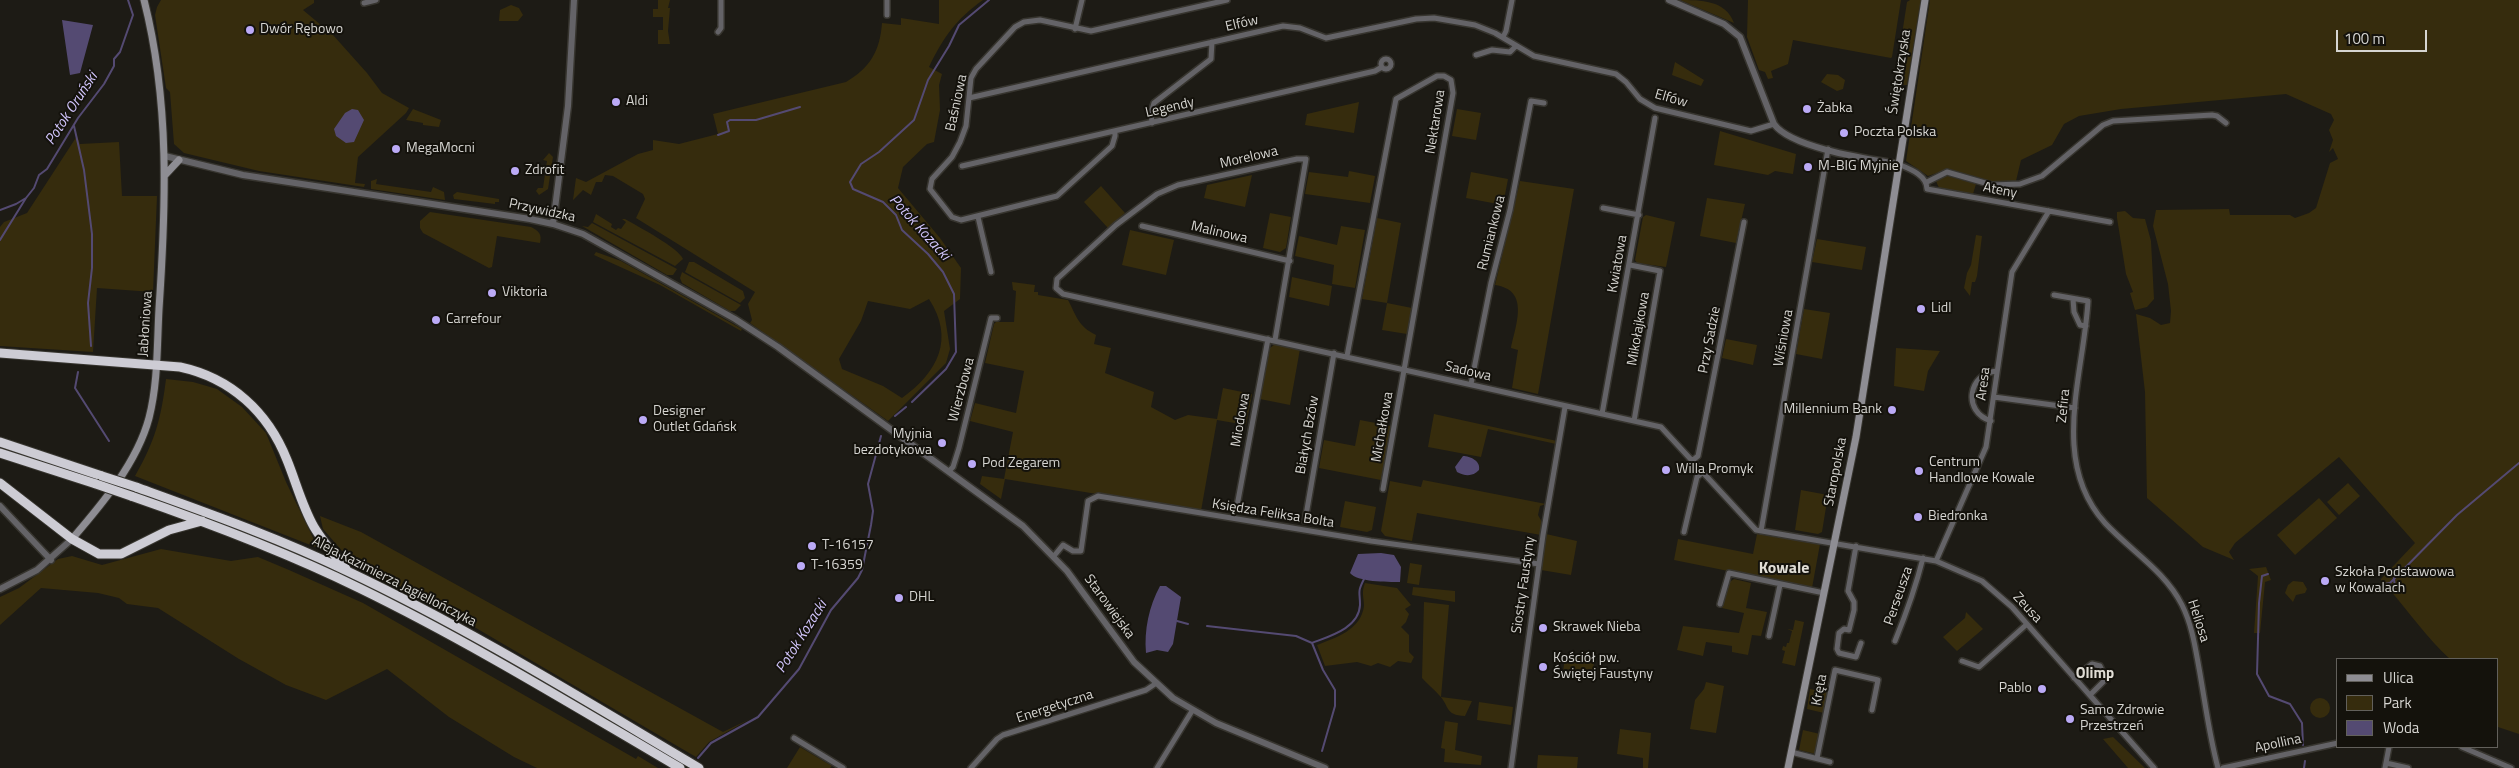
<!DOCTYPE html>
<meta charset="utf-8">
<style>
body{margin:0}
#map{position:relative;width:2519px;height:768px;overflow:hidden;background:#1d1b15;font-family:"Titillium Web",sans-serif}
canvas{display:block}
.legend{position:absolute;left:2336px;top:658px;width:162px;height:90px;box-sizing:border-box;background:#14120c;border:1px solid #62605b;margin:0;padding:6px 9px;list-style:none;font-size:15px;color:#d6d5d1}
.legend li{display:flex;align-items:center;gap:10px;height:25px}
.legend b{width:25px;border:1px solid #62605b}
.scale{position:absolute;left:2336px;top:30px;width:91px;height:22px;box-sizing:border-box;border:2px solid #d6d5d1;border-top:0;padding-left:6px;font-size:15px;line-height:18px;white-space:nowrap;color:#d6d5d1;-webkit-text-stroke:4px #14120c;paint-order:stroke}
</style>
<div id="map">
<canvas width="2519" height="768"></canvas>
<ul class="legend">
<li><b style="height:6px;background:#8e8d93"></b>Ulica</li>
<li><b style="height:14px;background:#362c0d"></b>Park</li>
<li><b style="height:14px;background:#544a72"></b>Woda</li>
</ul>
<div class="scale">100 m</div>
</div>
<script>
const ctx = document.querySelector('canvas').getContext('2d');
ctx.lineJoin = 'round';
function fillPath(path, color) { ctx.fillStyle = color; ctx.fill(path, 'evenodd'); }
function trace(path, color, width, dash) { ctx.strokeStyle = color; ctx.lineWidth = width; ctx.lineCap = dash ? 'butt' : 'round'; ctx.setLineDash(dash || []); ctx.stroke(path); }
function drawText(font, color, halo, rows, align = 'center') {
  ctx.font = font + ' "Titillium Web",sans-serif'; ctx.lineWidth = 4; ctx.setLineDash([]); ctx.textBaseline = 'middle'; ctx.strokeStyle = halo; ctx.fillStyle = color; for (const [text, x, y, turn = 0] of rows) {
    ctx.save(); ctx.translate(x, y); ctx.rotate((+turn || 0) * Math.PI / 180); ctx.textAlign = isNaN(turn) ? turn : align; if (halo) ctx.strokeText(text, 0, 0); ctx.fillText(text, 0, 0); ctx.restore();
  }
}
const green = new Path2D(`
 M161,0H314V3L303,10L333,35L367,73L382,93L409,108L406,113L358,157L355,183L365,184L364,187L259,171L184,153L174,144L170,92L166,88L155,15L157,7Z
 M658,0H670L668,8H670L668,31L670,44H658V30H663V17H653V9H658Z
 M939,0H983C956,19 943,38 929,67L942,74L939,85L940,110L934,142L927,144L903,167L898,188L940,238L961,268L960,299L944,311L950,349L946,363L888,421L750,323L752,320L748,304L755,292L636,218L645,199L643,194L613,176L605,175L602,182H596L591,195L583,190L573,200L576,178L586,182L638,154L653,150V140L679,144L718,134L713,114L846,82C870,68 880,51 882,23L901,25V18L939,24ZM929,299C955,339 938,372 902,398L883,386L842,369L839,359L861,321L868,301L910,309Z
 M1680,0C1700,0 1726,0 1734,23Z
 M1748,0H1901L1892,57L1891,58L1793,40L1788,64L1771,71L1773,78L1768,79L1765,72L1759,70L1747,37Z
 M1910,0H1921L1907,85H1902V61L1898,60L1907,2Z
 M1930,0H2519V734L2498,727V659H2450C2427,638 2409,612 2389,589H2381V579L2415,543L2339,457L2235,543L2229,552L2234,560L2203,547L2147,498L2145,392L2136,314L2150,318L2161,325L2170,323L2171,311L2168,284L2153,226L2156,210L2229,209L2230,215H2290L2295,218L2309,213L2316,208L2330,163L2338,159L2333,148L2329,152L2333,140L2329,130L2334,120L2331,114L2286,94L2121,109L2079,116L2064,124L2052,145L2021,160L2016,181L1994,182L1949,169L1928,176L1906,161Z
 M511,5L519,8L523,15L518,21H499L500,10Z
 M1675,62L1704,80L1701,86L1672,75Z
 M1827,74L1838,75L1845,80L1843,89L1837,91L1821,82Z
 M1359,102L1354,133L1305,125L1307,114Z
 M413,109L441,120L439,127L423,125V123L406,120Z
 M1457,109L1481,113L1476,140L1452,136Z
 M1720,131L1796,154L1793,174L1775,171L1768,175L1714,165Z
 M77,136L80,144L119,142L122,196H157L153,292L97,288L93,352L0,346V227L4,222L27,213Z
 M549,153L553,157L548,189L539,195L536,191L538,188H543L547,161L543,160Z
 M1349,171L1375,176L1370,203L1305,194L1309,172L1348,177Z
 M1471,172L1508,179L1503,205L1466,198Z
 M1252,175L1245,207L1204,198L1207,185Z
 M1945,175L1976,184L1973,194L1939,188L1936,181Z
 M377,179L376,184L431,192L433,187L444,192L445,200L371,189V181Z
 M1520,181L1574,189L1538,394L1512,388L1518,350L1511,348C1516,324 1530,290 1495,285Z
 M1101,186L1125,213L1108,228L1084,202Z
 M457,192L499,199V202H495V204L454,199L453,195Z
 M1707,198L1745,204L1736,243L1700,236Z
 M2125,211L2133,218L2145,219L2151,241L2154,299L2147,307L2135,310L2130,293L2133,292L2126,274L2117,218V212Z
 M430,212L531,227C539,231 542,234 540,243L497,236L492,267L489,268L423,233L420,228V221Z
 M1270,213L1291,217L1286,248L1280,252L1263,248Z
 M596,214L612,224L611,227L616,230L618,228L621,229L626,222L622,219H625C637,226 679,248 683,259L675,266L593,222Z
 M1646,215L1675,222L1666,267L1637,263L1635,260L1643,217Z
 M1377,218L1401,223L1387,303L1412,308L1407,334L1382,330L1387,303L1362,299Z
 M592,223L677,269L673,275H667L582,226L588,227Z
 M1341,226L1365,230L1355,288L1332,284L1334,265L1295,256L1299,236L1337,245Z
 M1130,230L1174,240L1166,275L1122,265Z
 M1976,235L1982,236L1977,276L1975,282H1972L1970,296L1964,288L1967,273L1971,265Z
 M1817,239L1866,247L1862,270L1812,262Z
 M596,252L621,261L742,329L741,331L660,285L594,255Z
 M689,262H694L743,291L745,298L740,303L685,272Z
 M682,272L741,305L735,311H730L682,283L680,278Z
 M1292,277L1332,286L1329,306L1289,297Z
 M1012,282L1035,285L1034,292H1038V295L1068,300C1077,317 1078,326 1096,335L1094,344L1111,348L1105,373L1154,392L1151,407L1175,420L1188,415L1217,419L1223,388L1252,394L1246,425L1217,420L1201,511L1005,479L1001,499L980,484L982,476L1004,479L1013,432L970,421L975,403L1016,413L1024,371L985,363L994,324L996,322H1014L1016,291L1013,290Z
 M1804,309L1830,313L1822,359L1796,354Z
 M1726,339L1757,345L1753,365L1722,358Z
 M1275,344L1300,349L1290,405L1260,399L1270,348Z
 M1896,348L1940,351L1928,371L1924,391L1894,386Z
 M166,379L193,382L217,389L242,407L266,433L286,482L318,548L135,476C155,441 161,419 166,379Z
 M1434,414L1557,441L1556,444L1488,429L1481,457L1428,447Z
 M1360,420L1391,426L1381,480L1319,468L1324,440L1355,446Z
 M1423,480L1546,504L1540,506L1538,515L1543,524L1541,535L1417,513L1412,541L1385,536L1381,531L1390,481L1421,487Z
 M2348,483L2360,496L2339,515L2327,502Z
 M1801,490L1828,495L1822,532L1818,534L1795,530Z
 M2319,498L2337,518L2295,555L2277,535Z
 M1345,501L1376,507L1372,530L1367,532L1340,527Z
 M320,516L361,532L723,732L750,719L709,742L696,757L447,611L350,560L323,529Z
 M1546,534L1577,541L1571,575L1541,570Z
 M1757,534L1820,544L1812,588L1674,560L1678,539L1753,554Z
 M161,549L231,561L258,557L289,570L363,603L636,759L638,756L658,768H537L514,757L449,717L387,669L326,700L286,685L239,659L158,608L127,604L119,598L98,593L41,588L0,625V597L19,588L58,559L72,556L102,565Z
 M1410,563L1422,565L1419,585L1407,583Z
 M2266,567L2271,580L2265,582L2260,633H2254L2258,576L2249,569Z
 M1734,579L1751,583L1746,608L1767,612L1761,636L1752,635L1748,655L1732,652V646L1706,642L1703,656L1677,650L1683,626L1739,633L1744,613L1722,608L1728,583Z
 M2293,581L2303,582L2307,589L2305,593L2296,595L2293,602L2285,593L2288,585Z
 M1365,583L1397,588L1411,605L1405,609L1409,614L1406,622L1401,627L1409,635V652L1414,657L1411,663L1398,661L1390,667L1378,663L1371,666L1357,662L1325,666L1317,645C1335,638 1361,630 1364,606C1364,597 1361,593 1365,583Z
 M1413,587L1455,591V602L1412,595Z
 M1424,602L1449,605L1441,697L1472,701L1465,716C1444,715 1450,706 1439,695C1434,689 1427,684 1422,678Z
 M1966,612L1983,629L1957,651L1943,637L1965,618Z
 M1795,620L1804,622L1795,666L1782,663L1785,651L1782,650L1783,646L1786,647L1787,643H1789L1792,631L1787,629L1793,630Z
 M1565,655L1594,658L1593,676L1563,673Z
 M1706,682L1724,686L1716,733L1690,729L1695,700L1704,689Z
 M1810,689L1829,693L1824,713L1807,709Z
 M2310 708a10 10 0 1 1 20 0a10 10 0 1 1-20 0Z
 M1479,702L1513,707L1511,725L1477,720Z
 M1445,721L1458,723L1455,750L1482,756L1481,765L1444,762L1445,749L1441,748Z
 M1620,729L1651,733L1648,768H1643V758L1617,754Z
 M1803,730L1820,734L1816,754L1799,750Z
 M2113,737L2145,768H2128L2103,739Z
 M800,747L832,766L830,768H787Z
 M1538,755L1578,757L1577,768H1537Z`);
const water = new Path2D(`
 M62,20L93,25L80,73L70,75Z
 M352,109L358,110L364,120L354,142L346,143L336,136L334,129L345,113Z
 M1463,456C1470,456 1481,461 1479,470C1473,477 1464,476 1457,472L1455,467Z
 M1381,553L1394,555L1401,567L1400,582C1387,582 1357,582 1350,573L1358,554Z
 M1160,586H1166L1181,597L1173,644L1168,652L1157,650L1146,653C1144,630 1149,606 1160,586Z`);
const stream = new Path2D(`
 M74,126L84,170L92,234V268L88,303L91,346
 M718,135L729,131L727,122L730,120H756L800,107
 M0,210L16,204L26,198L34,188L39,175L47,169L78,118L104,84L114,66V59L120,52L133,15L128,0
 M0,240L26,198
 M78,372L75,388L109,441
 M912,402L946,369L956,352L954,294L943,272L928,254L902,230L896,215L883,202L853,189L850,182L861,164L879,152L914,120L928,80L949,46L959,25L989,0
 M895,416L906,407
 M2268,574L2262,576L2259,603L2257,674L2269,696L2290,704L2302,723L2303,745
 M2394,578L2395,588
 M2384,584L2390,583L2457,515L2519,463
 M1177,621L1188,624
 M1207,626L1296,636L1312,643C1330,636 1359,628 1360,605C1360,591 1357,593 1364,579
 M1312,643L1323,670L1335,690V706L1322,751
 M698,758L711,743L758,717L799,669L831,610L858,578L862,570L871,525L873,511L868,484L881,436
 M2304,768L2305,761`);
const minor = new Path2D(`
 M364,3L376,0
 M887,15V0
 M1075,29L1082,0
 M718,32L721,28V0
 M1503,37L1506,31L1512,0
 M1476,55L1492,50L1510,52L1516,46
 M1381 64a5 5 0 1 1 10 0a5 5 0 1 1-10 0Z
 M969,98L1283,26L1300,28L1326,38L1416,19L1434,18L1475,25L1495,33L1534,56L1616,74L1626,82L1640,99L1655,108L1751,131L1774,124
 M1152,123L1151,113L1154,103L1211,59L1212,42
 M1115,132V136L1112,146L1057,196L961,220L952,217L930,189L932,179L952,157L960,142L966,126L971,78L976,69L1015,27L1024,22L1040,20L1091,31L1227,0
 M1898,164C1910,169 1927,175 1927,189L2110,222
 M962,166L1375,71L1382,67
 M1927,182L1947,172L1992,185L2020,184L2042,176L2103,125L2113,121L2212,115L2217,116L2226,123
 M1603,208L1639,215
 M978,217L991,272
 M1142,226L1290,261
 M1630,265L1660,271L1634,421
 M2054,295L2088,301C2084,374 2049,461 2105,523C2131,551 2165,571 2182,605C2192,625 2195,646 2199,668C2205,701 2209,735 2218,768
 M2073,299L2074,312L2080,325L2086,326
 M1275,340L1306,159H1297L1178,185L1157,194L1116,225L1057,279L1056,288L1063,294L1661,427L1756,530L1936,561L1982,581L2012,607L2154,768
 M1347,356L1396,99L1437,76H1444L1451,80L1453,93L1383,489
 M1471,384L1491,283L1510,210L1531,101L1544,103
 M1994,397L2075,408
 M1602,414L1655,118
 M1991,421C1962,412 1968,373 1997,371
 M1693,460L1698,456L1704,426L1744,222
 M949,471L953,467L959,448L991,318H997
 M1237,506L1268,339
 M1305,521L1334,353
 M1761,531L1828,149
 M1684,532L1697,477L1703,472
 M1856,546L1848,591L1854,602V610L1849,630L1844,629L1839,633L1837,649L1839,653L1856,657L1861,643
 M1054,556L1063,545L1073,551H1081L1088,501L1098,496L1371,541L1539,564
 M1936,561L1986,447L2012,272L2049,211
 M1720,604L1729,573L1824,593
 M1769,636L1780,585
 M1895,641C1906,614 1916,586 1923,558
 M1962,661L1979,667L2027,624
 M2074,678L2092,664L2100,666L2106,679L2090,695
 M794,738L843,768
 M2462,747L2511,768
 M1791,752L1830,762
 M1817,758L1835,670L1878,680L1872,710
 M2386,763L2408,768
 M971,768L997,739L1003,735L1146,690L1155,684
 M1157,768L1192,711
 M1511,768L1543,535L1565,407
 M2223,768L2338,743
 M2385,768L2389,747`);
const tertiary = new Path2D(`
 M1669,0L1724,24L1740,37L1774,124C1791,148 1868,159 1898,164
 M165,156L243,175L530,219L553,224L583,234L735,319L778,347L1023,526L1067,571L1134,662L1173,698L1216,723L1325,768
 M553,224L568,106L574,0
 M0,506L51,560
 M0,589L37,570L72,539`);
const secondary = new Path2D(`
 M165,175L179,160
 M72,539C102,504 137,463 149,418C158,383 157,345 159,309C166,205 170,102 144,0
 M1788,768L1856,437L1925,0`);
const motorway = new Path2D(`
 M0,353L180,367C231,378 268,412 287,460C296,482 302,506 314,527C323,542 335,556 346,569
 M0,442L102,476
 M0,453L96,484
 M0,483L72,539L99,554H121L169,530L202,521
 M136,487C208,513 279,538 347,571C468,628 584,700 699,768
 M131,496C209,523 286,552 359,588C470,642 574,706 680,768`);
const motorwayBridge = new Path2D(`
 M102,476L136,487
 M96,484L131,496`);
const markers = [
 [250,30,5,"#bbaaf6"],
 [616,102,5,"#bbaaf6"],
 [1807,109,5,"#bbaaf6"],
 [1844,133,5,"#bbaaf6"],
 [396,149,5,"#bbaaf6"],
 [1808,167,5,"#bbaaf6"],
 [515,171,5,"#bbaaf6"],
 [492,293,5,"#bbaaf6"],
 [1921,309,5,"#bbaaf6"],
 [436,320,5,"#bbaaf6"],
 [1892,410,5,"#bbaaf6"],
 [643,420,5,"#bbaaf6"],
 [942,443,5,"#bbaaf6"],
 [972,464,5,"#bbaaf6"],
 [1666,470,5,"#bbaaf6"],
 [1919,471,5,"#bbaaf6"],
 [1918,517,5,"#bbaaf6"],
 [812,546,5,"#bbaaf6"],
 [801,566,5,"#bbaaf6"],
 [2325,581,5,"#bbaaf6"],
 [899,598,5,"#bbaaf6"],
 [1543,628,5,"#bbaaf6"],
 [1543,667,5,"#bbaaf6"],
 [2042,689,5,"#bbaaf6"],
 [2070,719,5,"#bbaaf6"]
];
const streetNames = [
 ["Elfów",1242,24,-13],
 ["Świętokrzyska",1900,72,-81],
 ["Elfów",1671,99,16],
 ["Baśniowa",957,103,-78],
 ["Legendy",1170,108,-13],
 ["Nektarowa",1436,122,-81],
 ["Morelowa",1249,158,-13],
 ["Ateny",2000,191,11],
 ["Przywidzka",542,211,12],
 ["Malinowa",1219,233,13],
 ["Rumiankowa",1492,233,-76],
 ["Kwiatowa",1618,264,-80],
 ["Jabłoniowa",146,324,-86],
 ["Mikołajkowa",1639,329,-80],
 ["Wiśniowa",1784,338,-80],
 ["Przy Sadzie",1710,340,-79],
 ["Sadowa",1468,372,13],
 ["Aresa",1984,384,-83],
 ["Wierzbowa",962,390,-75],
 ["Zefira",2064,406,-84],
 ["Miodowa",1241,420,-80],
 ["Michałkowa",1383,427,-80],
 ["Białych Bzów",1308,435,-80],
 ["Staropolska",1836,472,-79],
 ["Księdza Feliksa Bolta",1273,514,9],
 ["Aleja Kazimierza Jagiellończyka",394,582,27],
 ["Siostry Faustyny",1524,585,-82],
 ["Perseusza",1899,596,-71],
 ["Starowiejska",1109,607,54],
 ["Zeusa",2027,608,47],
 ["Heliosa",2198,621,72],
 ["Kręta",1820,690,-79],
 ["Energetyczna",1055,707,-18],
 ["Apollina",2278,744,-12]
];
const poiNames = [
 ["Dwór Rębowo",260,30],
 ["Aldi",626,102],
 ["Żabka",1817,109],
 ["Poczta Polska",1854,133],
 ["MegaMocni",406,149],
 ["M-BIG Myjnie",1818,167],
 ["Zdrofit",525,171],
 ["Viktoria",502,293],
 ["Lidl",1931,309],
 ["Carrefour",446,320],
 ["Millennium Bank",1882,410,"right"],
 ["Designer",653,412],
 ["Outlet Gdańsk",653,428],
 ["Myjnia",932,435,"right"],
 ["bezdotykowa",932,451,"right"],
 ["Centrum",1929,463],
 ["Handlowe Kowale",1929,479],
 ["Pod Zegarem",982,464],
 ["Willa Promyk",1676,470],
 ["Biedronka",1928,517],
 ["T-16157",822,546],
 ["T-16359",811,566],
 ["Szkoła Podstawowa",2335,573],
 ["w Kowalach",2335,589],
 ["DHL",909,598],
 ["Skrawek Nieba",1553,628],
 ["Kościół pw.",1553,659],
 ["Świętej Faustyny",1553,675],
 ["Pablo",2032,689,"right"],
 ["Samo Zdrowie",2080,711],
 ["Przestrzeń",2080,727]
];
const waterNames = [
 ["Potok Oruński",72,109,-57],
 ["Potok Kozacki",919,228,48],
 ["Potok Kozacki",802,637,-58]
];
const neighbourhoodNames = [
 ["Olimp",2095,674]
];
const quarterNames = [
 ["Kowale",1784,569]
];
fillPath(green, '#362c0d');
fillPath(water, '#544a72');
trace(stream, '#544a72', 2);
trace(minor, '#37352f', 8);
trace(tertiary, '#37352f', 9);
trace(secondary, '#37352f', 9);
trace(motorway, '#37352f', 11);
trace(minor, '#646367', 5);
trace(tertiary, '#646367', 6);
trace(secondary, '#8e8d93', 7);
trace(motorway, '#cdccd4', 9);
trace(motorwayBridge, '#37352f', 11, []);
trace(motorwayBridge, '#cdccd4', 9);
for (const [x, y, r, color] of markers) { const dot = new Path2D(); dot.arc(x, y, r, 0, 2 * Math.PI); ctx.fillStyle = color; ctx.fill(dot); trace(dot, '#14120c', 2); }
drawText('14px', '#d6d5d1', '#14120c', streetNames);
drawText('14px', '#d6d5d1', '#14120c', poiNames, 'left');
drawText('italic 15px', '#d2c6fd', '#14120c', waterNames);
drawText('bold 15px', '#e0ddd5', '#14120c', neighbourhoodNames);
drawText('bold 16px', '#e0ddd5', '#14120c', quarterNames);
</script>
